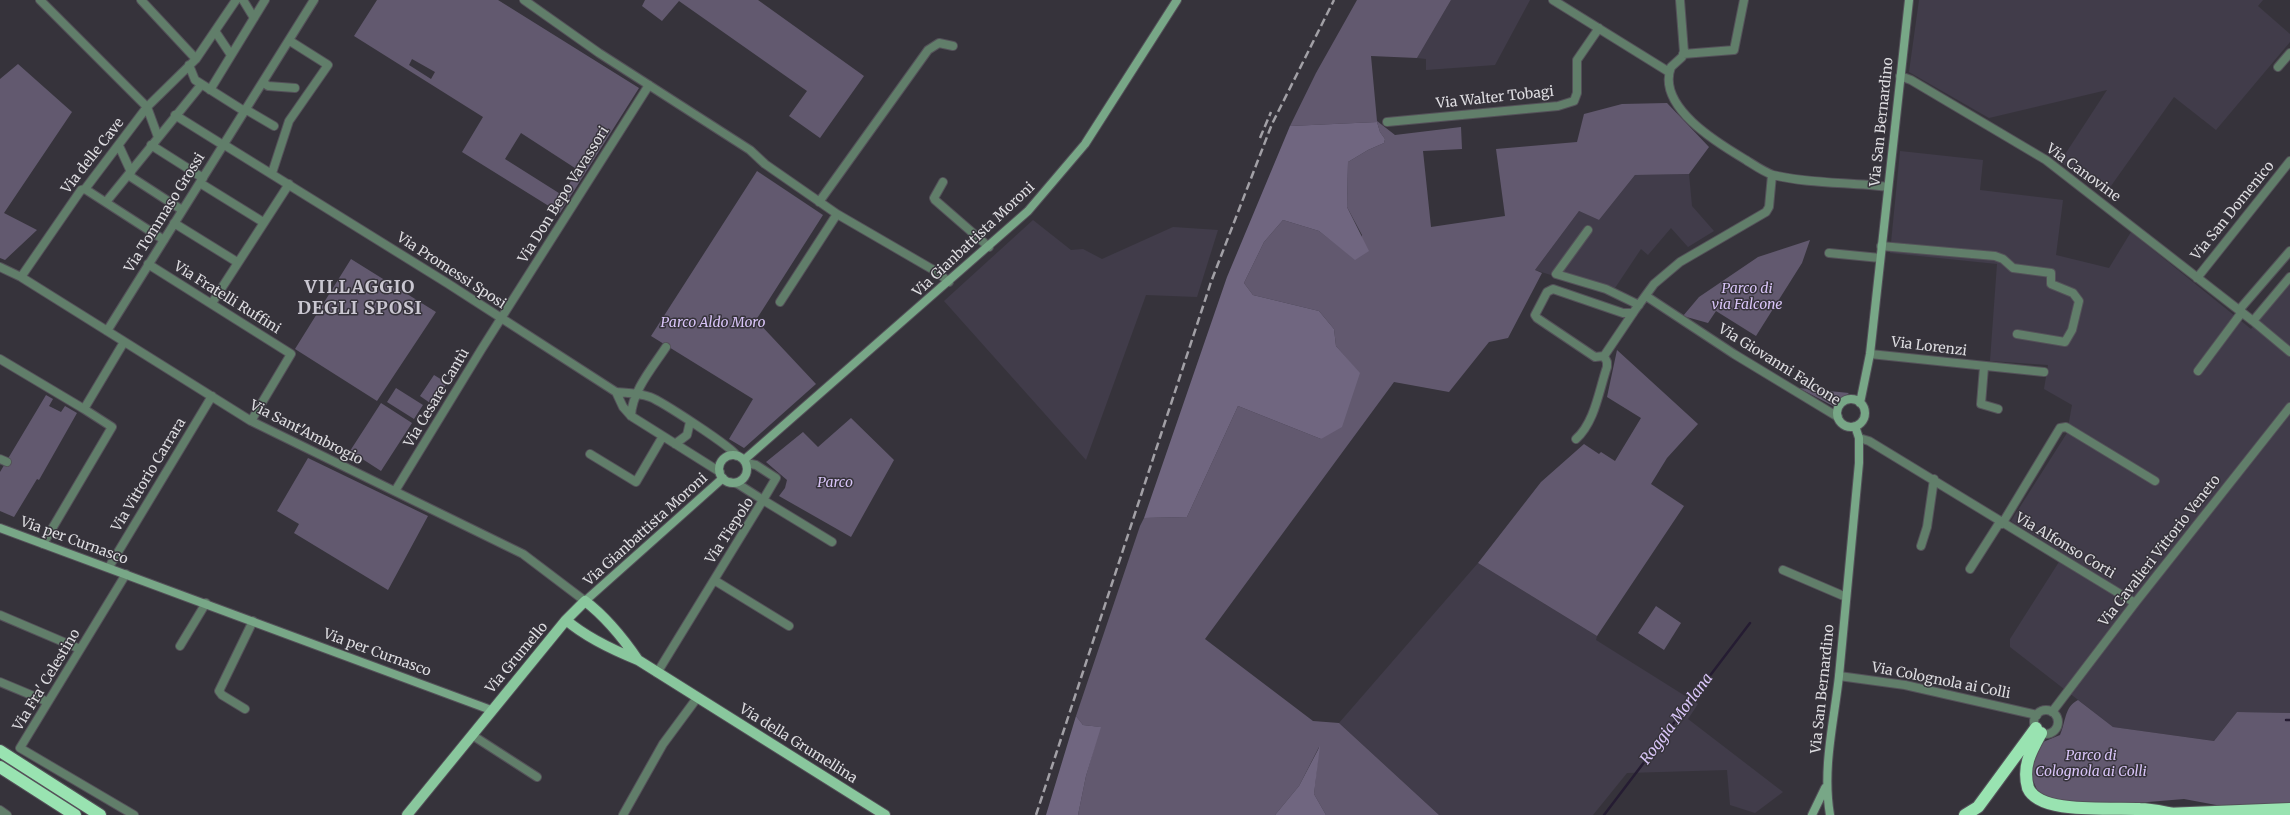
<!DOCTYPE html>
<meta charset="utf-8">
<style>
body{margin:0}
canvas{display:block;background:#36333b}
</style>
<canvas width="2290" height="815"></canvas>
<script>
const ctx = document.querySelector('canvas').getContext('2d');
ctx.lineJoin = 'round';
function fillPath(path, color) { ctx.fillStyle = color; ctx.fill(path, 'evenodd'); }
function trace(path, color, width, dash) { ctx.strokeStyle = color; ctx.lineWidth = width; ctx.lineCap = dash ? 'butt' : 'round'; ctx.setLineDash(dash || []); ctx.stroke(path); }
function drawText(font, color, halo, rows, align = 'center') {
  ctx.font = font + ' Merriweather,serif'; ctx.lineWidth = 3; ctx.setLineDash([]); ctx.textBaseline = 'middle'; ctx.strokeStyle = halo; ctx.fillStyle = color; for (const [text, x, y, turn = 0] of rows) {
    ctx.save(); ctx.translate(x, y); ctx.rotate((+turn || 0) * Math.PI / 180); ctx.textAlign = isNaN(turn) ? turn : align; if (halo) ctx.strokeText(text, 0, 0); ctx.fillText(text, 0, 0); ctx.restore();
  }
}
const built = new Path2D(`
 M1451,0H1530L1495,65L1426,70V59L1417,58Z
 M1919,0H2263L2258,6L2290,34V42L2216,130L2174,97L2106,193L2060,162L2107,90L1989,118L1909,72Z
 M1900,151L1983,160L1980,190L2063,200L2056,255L2109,268L2131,232L2251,329L2290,283V713L2237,712L2214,741L2113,727L2010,647V639L2064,554L2011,521L2067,433L2072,405L2044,389L2048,365L1990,361L1997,264L1890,253Z
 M1689,174L1692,206L1714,231L1688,247L1671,228L1648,255L1641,249L1611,294L1535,270L1579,211L1599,220L1635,175Z
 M1033,220L1071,250L1083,249L1102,259L1173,227L1218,230L1197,297L1146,295L1086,460L944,301Z
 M1478,563L1597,636L1596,640L1698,704L1688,719L1783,792L1755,813L1730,805L1727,770L1627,773L1593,815H1439L1339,723Z`);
const green = new Path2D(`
 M377,0H498L639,88L560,213L462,152L483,117L354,36ZM412,59L435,72L431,79L409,65ZM521,133L578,170L562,195L505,159Z
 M645,0H758L864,76L820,138L789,116L807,91L679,1L662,21L642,6Z
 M1357,0H1451L1417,58L1371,56L1377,121L1395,135L1461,127L1462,149L1423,151L1431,227L1505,216L1496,149L1577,142L1584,114L1622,104L1667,103L1709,147L1689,174L1635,175L1599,220L1579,211L1535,270L1542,273L1508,338L1489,342L1449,392L1394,382L1205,639L1313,721L1339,723L1439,815H1326L1314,794L1319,747L1299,786L1275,815H1078L1086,776L1100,727L1083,725L1076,716L1140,526L1144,518L1187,517L1238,406L1321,439L1359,373L1336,346L1334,329L1319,311L1253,295L1244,283L1264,242L1283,220L1319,231L1355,259L1362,235L1347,207L1348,162L1368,150L1384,143L1385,139L1380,132L1377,122L1290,126L1316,73Z
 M18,64L72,112L4,213L37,230L5,260L0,258V79Z
 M757,171L823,215L756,320L816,384L744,448L729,439L753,399L651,336Z
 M1810,240L1802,263L1756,336L1716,311L1708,323L1683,316L1699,297L1758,257Z
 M351,259L436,312L377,401L295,349Z
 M1617,350L1698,424L1667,458L1651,484L1684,506L1597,636L1478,563L1541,482L1584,444L1599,454L1601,452L1615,461L1641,418L1607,397Z
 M434,375L447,383L433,405L420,396Z
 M396,388L423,405L414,419L387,402Z
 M1799,388L1849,393L1833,406Z
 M46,395L53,399L49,406L61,412L65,406L77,413L39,480L37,479L14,517L0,511V472Z
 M381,403L412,423L381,471L350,451Z
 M851,418L894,460L851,537L779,496L785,488L787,480L766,462L803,432L818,447Z
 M308,458L428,516L388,590L294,533L299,524L277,511Z
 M1656,606L1681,623L1664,650L1638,633Z
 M2078,700L2113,727L2214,741L2237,712L2290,713V805L2227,807L2184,799L2064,809L2038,792L2032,778L2031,766L2043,742L2060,735C2066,722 2064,707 2078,700Z`);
const forest = new Path2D(`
 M1377,122L1380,132L1385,139L1384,143L1368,150L1348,162L1347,207L1369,251L1355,260L1319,231L1283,220L1264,242L1244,283L1253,295L1319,311L1334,329L1336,346L1360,373L1342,427L1321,439L1238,406L1187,517L1144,518L1227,277L1290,126Z
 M1076,716L1083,725L1101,727L1086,776L1078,815H1046Z
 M1320,746L1314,794L1326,815H1275L1299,786Z`);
const stream = new Path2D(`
 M2286,720H2290
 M1604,815L1750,623`);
const street = new Path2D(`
 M40,0L147,107L158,137
 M141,0L196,59
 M243,0L254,18
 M524,0L599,53L750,150L765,164L837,214L937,272L949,282
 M1553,0L1669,72
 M1680,0L1684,52L1682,57L1671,67C1656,107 1719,144 1746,160C1754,165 1764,172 1773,175C1810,184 1851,182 1888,187
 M215,31L231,55
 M1683,54L1734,50L1744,0
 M189,65L195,80L244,111
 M2278,67L2290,53
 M1900,76L1911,80L2046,160L2253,321L2290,352
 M263,82L268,86L295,88
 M210,90L265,0
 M245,109L274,126
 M175,115L223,145
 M1387,122L1558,106L1574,101L1577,93V60L1599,28
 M223,144L447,283L616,392C628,393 639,393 650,397C661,401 732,447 737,456
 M151,145L203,178
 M120,148L131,172
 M272,173L289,121L328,65L290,41
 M128,175L182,210
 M943,182L934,198L935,200L989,247
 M200,183L263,222
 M85,189L164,240
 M106,202L201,85
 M819,202L928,50L939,43L953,46
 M174,223L237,262
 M1588,230L1556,274L1606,289L1639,305
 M1881,246L1995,256L2003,259L2013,268L2051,273V284L2073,293L2079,301L2072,330L2065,342L2017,334
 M1829,253L1880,258
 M148,264L291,354L251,421
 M0,267L21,277L251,421L523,554L585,601
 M21,277L81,190L85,189L147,107L196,59L236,0
 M2197,278L2290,161
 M1646,296L1734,354L1838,417
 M780,302L837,214
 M212,303L289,184
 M2239,310L2290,251
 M1633,313H1623L1553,289L1547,292L1535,315L1537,318L1595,357L1604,356L1633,313L1635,310L1654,284L1680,262L1766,212L1769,207L1772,175
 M2253,321L2290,277
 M107,331L314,0
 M1870,354L2044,372
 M0,359L84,409
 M1984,367L1981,404L1998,409
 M2198,371L2242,312
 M616,392L623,407L631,416L720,472
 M631,416C632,391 653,367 666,347
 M1859,438L1869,441L2135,603
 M1576,439C1595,422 1599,390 1607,367V362L1604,356
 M675,444L687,435L690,422
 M590,454L636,482L663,436
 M0,459L7,462
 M730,482L738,484L763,500L776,478L756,465L746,463
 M395,491L481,350L649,85
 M2002,524L2060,428L2066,427L2155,481
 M43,544L112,427L84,409L124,342
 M1921,546L1927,527L1934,479
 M109,567L212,396
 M1970,569L2000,522
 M1783,570L1846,597
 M126,574L20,748L134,815
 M714,580L789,626
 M0,615L80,649
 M180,646L206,603
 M657,673L763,500L832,542
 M1839,676L1905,685L2037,715
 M0,682L48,702
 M245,709L222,695L219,691L253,621
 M2034 722a12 12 0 1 1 24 0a12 12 0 1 1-24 0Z
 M2052,712L2135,603L2290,407
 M472,735L537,777
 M0,810L7,815
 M623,815L663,744L697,698`);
const secondary = new Path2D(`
 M1837 413a14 14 0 1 1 28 0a14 14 0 1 1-28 0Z
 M1860,403L1870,354L1909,0
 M719 469a14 14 0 1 1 28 0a14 14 0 1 1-28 0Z
 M744,460L1028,211L1085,144L1177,0
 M0,528L491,710
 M585,601L723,478
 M1812,815L1825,788
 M1830,815C1822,768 1834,722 1839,676C1846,605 1852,534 1859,463V438L1855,426`);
const primary = new Path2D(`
 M566,620C587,638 613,650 638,660L885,815
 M407,815L566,620L585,601C606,617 623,638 638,660`);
const highway = new Path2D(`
 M2041,733C2031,751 2022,766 2028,788C2040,815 2109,807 2140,809C2151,809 2163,812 2174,814
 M0,751L100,815
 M0,767L75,815
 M2165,814L2290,809
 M1965,815L1978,807L2036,728`);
const rail = new Path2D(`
 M1260,138L1271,112
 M1036,815L1211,282L1272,124L1334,0`);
const streetNames = [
 ["Via Walter Tobagi",1495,98,-6],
 ["Via San Bernardino",1882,122,-84],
 ["Via delle Cave",93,156,-52],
 ["Via Canovine",2083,173,36],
 ["Via Don Bepo Vavassori",564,195,-58],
 ["Via San Domenico",2233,211,-51],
 ["Via Tommaso Grossi",165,213,-58],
 ["Via Gianbattista Moroni",974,240,-43],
 ["Via Promessi Sposi",451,271,33],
 ["Via Fratelli Ruffini",227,298,32],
 ["Via Lorenzi",1929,347,7],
 ["Via Giovanni Falcone",1779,365,32],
 ["Via Cesare Cantù",437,398,-59],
 ["Via Sant'Ambrogio",306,433,27],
 ["Via Vittorio Carrara",149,475,-59],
 ["Via Gianbattista Moroni",646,530,-42],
 ["Via Tiepolo",730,531,-57],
 ["Via per Curnasco",74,541,20],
 ["Via Alfonso Corti",2065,546,31],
 ["Via Cavalieri Vittorio Veneto",2160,551,-52],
 ["Via per Curnasco",377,653,20],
 ["Via Grumello",517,658,-50],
 ["Via Fra' Celestino",47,680,-59],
 ["Via Colognola ai Colli",1941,681,11],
 ["Via San Bernardino",1823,689,-84],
 ["Via della Grumellina",798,744,32]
];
const parkNames = [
 ["Parco di",1747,289],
 ["via Falcone",1747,305],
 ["Parco Aldo Moro",713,323],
 ["Parco",835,483],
 ["Parco di",2091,756],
 ["Colognola ai Colli",2091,772]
];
const waterNames = [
 ["Roggia Morlana",1677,719,-53]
];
const districtNames = [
 ["VILLAGGIO",360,288],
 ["DEGLI SPOSI",360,309]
];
fillPath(built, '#413c4a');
fillPath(green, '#62596f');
fillPath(forest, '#706680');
trace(stream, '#251c32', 2.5);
trace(street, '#545159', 10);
trace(secondary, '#545159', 10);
trace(primary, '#545159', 12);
trace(highway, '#545159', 14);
trace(street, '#617e6a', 8);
trace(secondary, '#78a787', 8);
trace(primary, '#89c79d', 10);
trace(highway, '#99e3b1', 12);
trace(rail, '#a2a0a6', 2.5, [8, 4]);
drawText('14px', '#dddce0', '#36333b', streetNames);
drawText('italic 14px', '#d8c4f7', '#36333b', parkNames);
drawText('italic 15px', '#dac6f9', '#36333b', waterNames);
ctx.letterSpacing = '1px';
drawText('bold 18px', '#cac7d1', '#36333b', districtNames);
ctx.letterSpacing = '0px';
</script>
